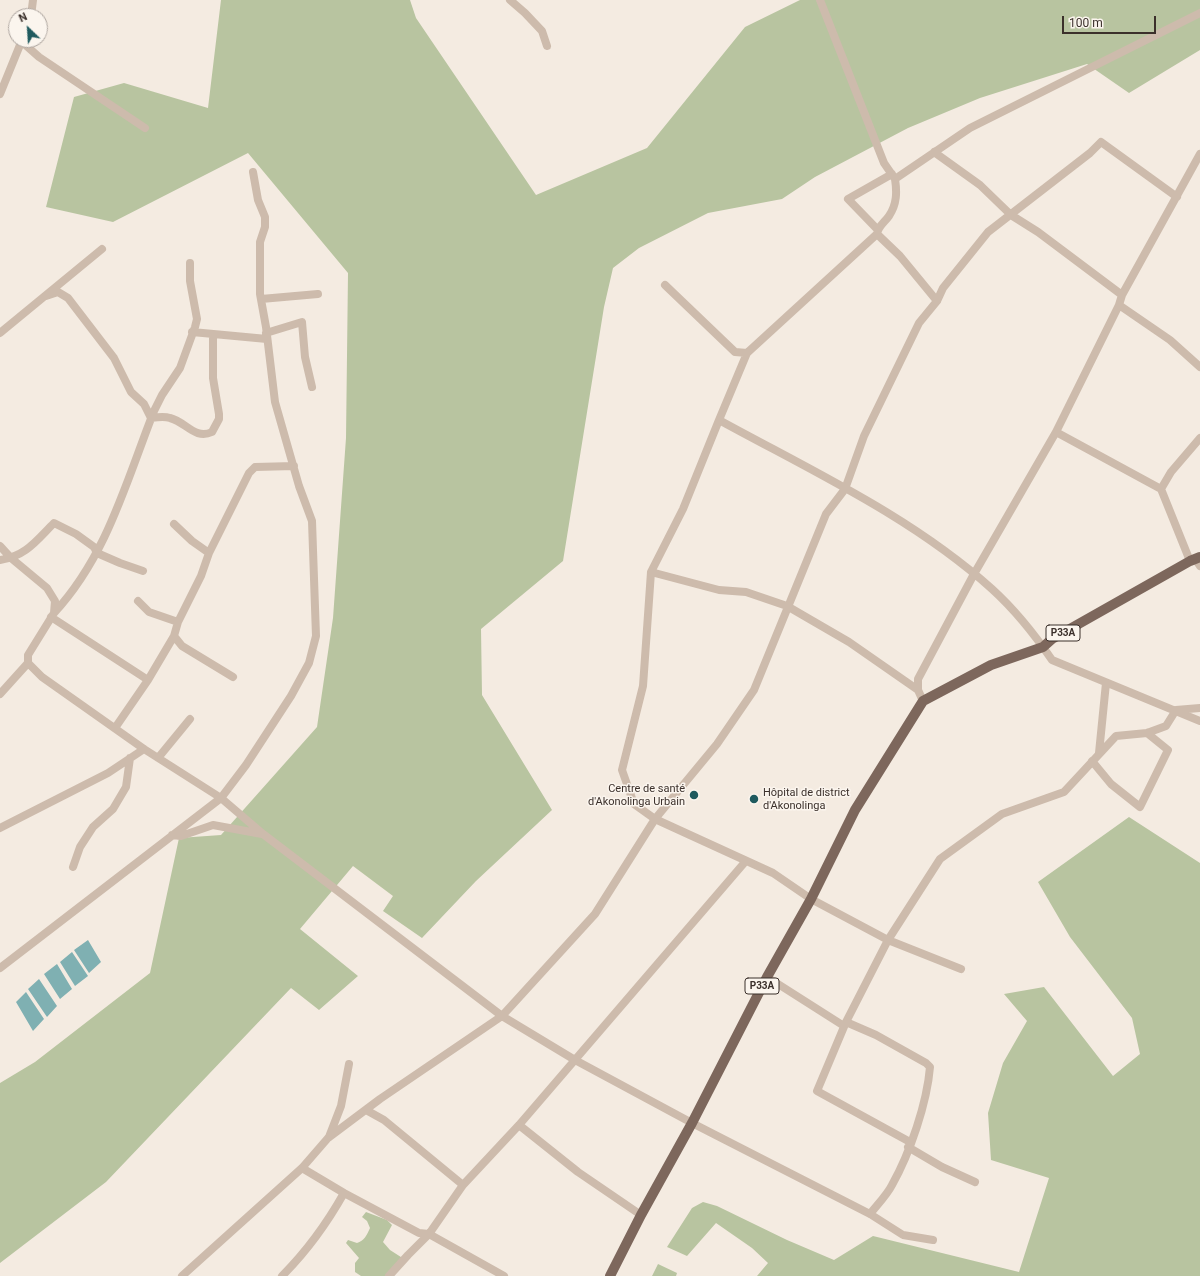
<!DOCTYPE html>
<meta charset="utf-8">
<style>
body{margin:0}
#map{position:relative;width:1200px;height:1276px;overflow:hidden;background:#f4ebe1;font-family:Roboto,sans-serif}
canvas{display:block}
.north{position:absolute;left:8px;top:8px;width:40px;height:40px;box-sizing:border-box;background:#fbf5ee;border:1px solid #aea6a0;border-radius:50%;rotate:335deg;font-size:11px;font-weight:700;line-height:16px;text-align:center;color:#3b302b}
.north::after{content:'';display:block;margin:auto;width:14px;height:18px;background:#1f5a5e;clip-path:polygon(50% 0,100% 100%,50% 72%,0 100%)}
.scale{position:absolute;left:1062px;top:16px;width:94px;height:18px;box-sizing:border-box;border:2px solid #3b302b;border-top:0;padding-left:5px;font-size:12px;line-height:14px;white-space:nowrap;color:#3b302b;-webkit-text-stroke:3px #fbf5ee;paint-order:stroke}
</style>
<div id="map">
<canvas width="1200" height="1276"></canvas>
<div class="north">N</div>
<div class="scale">100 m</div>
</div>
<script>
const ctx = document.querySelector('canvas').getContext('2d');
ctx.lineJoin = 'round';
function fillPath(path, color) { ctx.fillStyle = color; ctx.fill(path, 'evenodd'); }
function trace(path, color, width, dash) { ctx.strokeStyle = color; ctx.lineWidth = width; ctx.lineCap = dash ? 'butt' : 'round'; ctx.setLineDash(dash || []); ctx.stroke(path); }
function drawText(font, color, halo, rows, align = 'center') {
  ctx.font = font + ' Roboto,sans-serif'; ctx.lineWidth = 3; ctx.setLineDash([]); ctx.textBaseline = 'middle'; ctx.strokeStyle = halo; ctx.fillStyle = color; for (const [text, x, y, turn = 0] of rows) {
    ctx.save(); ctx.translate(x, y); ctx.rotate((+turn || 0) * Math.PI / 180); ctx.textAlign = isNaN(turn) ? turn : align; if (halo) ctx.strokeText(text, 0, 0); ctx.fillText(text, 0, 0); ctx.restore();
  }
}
const green = new Path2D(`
 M221,0H410L416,18L536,195L647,148L745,27L800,0H1200V50L1129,93L1087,64L980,98L908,128L815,177L782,199L708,213L639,248L613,268L604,307L563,561L481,629L482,695L552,810L476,881L422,938L383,911L393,896L353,866L300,929L358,976L319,1010L291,988L106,1182L0,1263V1083L35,1062L150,973L179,838L221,835L317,727L333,618L346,438L348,273L248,153L113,222L46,207L74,97L124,83L208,108Z
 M1129,817L1200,863V1276H757L768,1263L752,1248L716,1223L687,1256L667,1247L692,1208L703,1202L717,1206L787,1240L834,1260L873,1236L1019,1272L1049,1178L991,1160L988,1113L1003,1063L1027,1021L1004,994L1044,987L1113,1076L1140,1054L1132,1018L1070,937L1038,882Z
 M366,1212L387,1220L392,1225L383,1242L390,1250L404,1259L389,1276H361L355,1272V1263L359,1258L346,1243L348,1240L357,1243C364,1241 367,1235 370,1228L367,1221L362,1217Z
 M658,1264L677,1273L676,1276H652Z`);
const water = new Path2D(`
 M88,940L101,962L89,973L74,950Z
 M72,952L88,976L75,986L60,962Z
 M57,964L72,989L60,999L44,974Z
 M39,979L57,1006L47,1017L28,989Z
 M26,992L44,1019L33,1031L16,1002Z`);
const minor = new Path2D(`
 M510,0L525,13L542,31L547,46
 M820,0L884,163L895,179
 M31,16L33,0
 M21,41L39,57L145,128
 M0,94L22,40
 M934,152L980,185L1011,215L1038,232L1122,295
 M877,229L848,199L892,174
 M877,234L900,256L937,301
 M665,285L735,352L747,353
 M46,296L58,292L68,298L114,358L131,392L144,404L151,418C158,417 164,416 170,418C186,422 195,440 212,432L219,419V414L213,378V334
 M261,299L318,294
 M1119,305L1170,340L1200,367
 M192,332L267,339
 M0,333L102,249
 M266,333L302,322L305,357L312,387
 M719,420L747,353L877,234C878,226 885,222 889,216C897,204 897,192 895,179L970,128L1200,13
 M1056,432L1161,489L1190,561
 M1161,489L1171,472L1200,438
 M174,524L192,541L209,553
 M0,546L11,558L47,588L55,601L54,613L28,655V663L0,694
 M0,560C26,556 36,541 54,523L76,534L94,547L97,553L120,563L143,571
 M1196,560L1200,566
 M651,572L719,590L746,592L787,606L849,642L918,690
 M138,601L149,612L178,622
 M54,613C107,556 126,482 154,411L162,395L180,368L195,327L197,319L190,281V263
 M51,617L148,680
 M174,636L182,646L233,677
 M28,663L42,677L144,749L221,798L263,834L502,1016L575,1060L692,1123L870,1214L903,1235L933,1240
 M923,701L918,690V679L974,574L1056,432L1119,305L1122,295L1200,154
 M115,728L148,680L174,636L178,622L201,576L209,553L249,473L255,467L294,466
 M1099,753L1106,683
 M158,758L190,719
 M1092,761L1111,784L1140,807L1168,750L1147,733
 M0,828L108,773L144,749
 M172,835L181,836L213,825L262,834
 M73,867L80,847L93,827L113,809L126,787L130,758
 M0,968L221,798L246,765L291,696L309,663L316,636L312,521L299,486L275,402L266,327L260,294V242L265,227V217L258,200L253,172
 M961,969L888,940L811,899L773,873L655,819L634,804L622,770L643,686L651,572L683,509L719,420C812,471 912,517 992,589C1014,609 1035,635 1052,660L1200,721
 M767,977L844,1026
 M846,1022L876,1035L926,1063L930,1067C927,1103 910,1153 892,1185C887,1195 877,1205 870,1214
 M366,1110L384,1120L463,1185
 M519,1125L578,1172L641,1215
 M329,1137L341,1106L349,1064
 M910,1142L817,1091L846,1022L888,940L940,859L1002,814L1064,792L1116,736L1147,733L1166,726L1176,710L1200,708
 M908,1147L942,1167L975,1182
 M302,1168L344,1193L419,1233L429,1234L504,1276
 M182,1276L302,1168L328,1138L380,1099L502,1016L595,914L655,819L717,744L754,690L826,514L845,489L864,436L919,323L937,301L943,288L988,232L1090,153L1101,142L1177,197
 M282,1276C308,1250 326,1225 344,1193
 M389,1276L408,1255L429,1234L463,1185L519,1125L745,862`);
const major = new Path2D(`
 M610,1276L641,1215L692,1123L767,977L811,899L855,810L923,701L991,665L1043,647L1052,639L1190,561L1200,557`);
const markers = [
 [694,795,5,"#1f5a5e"],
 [754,799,5,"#1f5a5e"]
];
const shields = [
 [1063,633,34],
 [762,986,34]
];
const shieldNames = [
 ["P33A",1063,633],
 ["P33A",762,986]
];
const poiNames = [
 ["Centre de santé",685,789],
 ["d'Akonolinga Urbain",685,802],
 ["Hôpital de district",763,793,"left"],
 ["d'Akonolinga",763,806,"left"]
];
fillPath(green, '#b8c4a0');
fillPath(water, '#7fb0b2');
trace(minor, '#cdbbac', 8);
trace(major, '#7d675c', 10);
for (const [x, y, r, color] of markers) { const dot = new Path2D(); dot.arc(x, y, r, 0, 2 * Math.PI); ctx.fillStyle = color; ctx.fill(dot); trace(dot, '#fbf5ee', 1.5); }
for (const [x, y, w] of shields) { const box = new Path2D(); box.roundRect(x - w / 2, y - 8, w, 16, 3); ctx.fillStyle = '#fbf5ee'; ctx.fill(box); trace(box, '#3b302b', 1); }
drawText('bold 10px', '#3b302b', null, shieldNames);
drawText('11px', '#3b302b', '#fbf5ee', poiNames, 'right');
</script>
